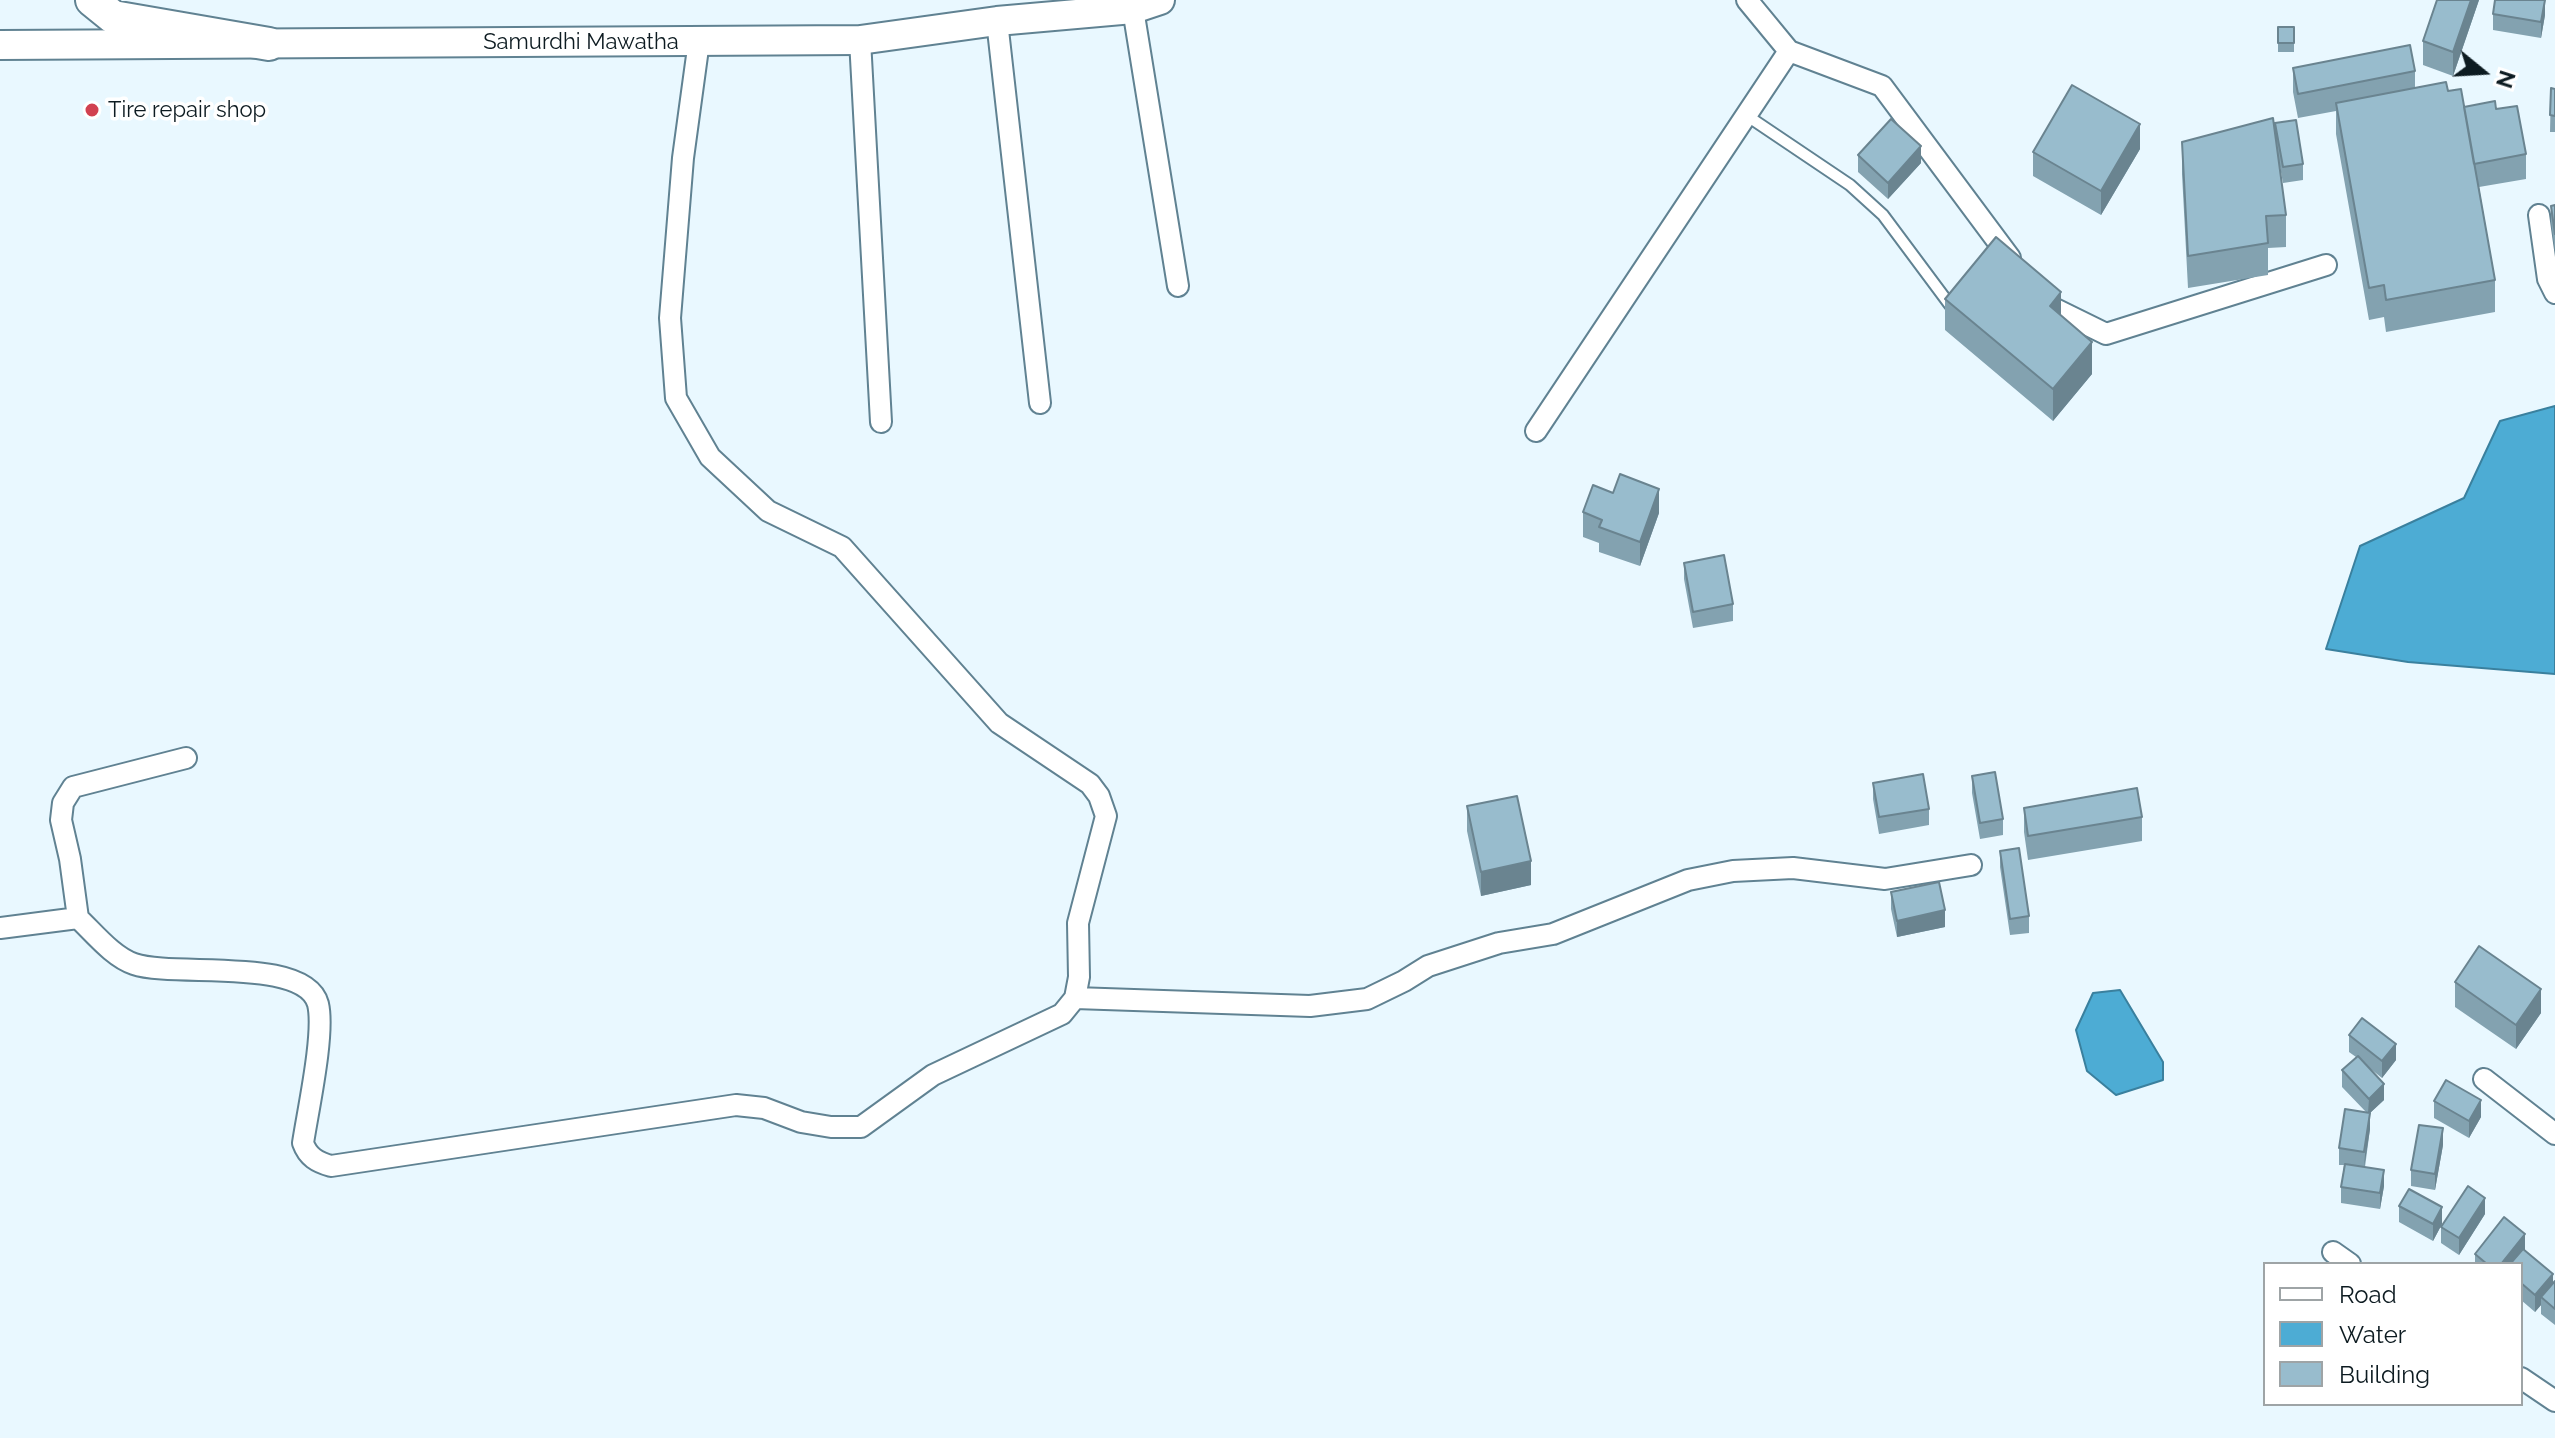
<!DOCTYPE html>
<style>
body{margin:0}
#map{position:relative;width:2555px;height:1438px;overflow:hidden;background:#e9f8ff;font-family:Raleway,sans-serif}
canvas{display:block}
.legend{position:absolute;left:2263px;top:1262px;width:260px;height:144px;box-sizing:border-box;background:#fff;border:2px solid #9ea4a6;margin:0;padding:10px 14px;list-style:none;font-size:24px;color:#0d1b21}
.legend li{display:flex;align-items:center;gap:16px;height:40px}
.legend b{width:40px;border:2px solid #9ea4a6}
.north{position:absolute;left:2443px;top:32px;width:80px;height:80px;-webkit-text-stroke:6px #fff;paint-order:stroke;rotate:108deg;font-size:22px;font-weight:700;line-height:32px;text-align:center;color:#0d1b21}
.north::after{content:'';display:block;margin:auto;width:28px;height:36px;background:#0d1b21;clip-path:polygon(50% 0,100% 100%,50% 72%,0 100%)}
</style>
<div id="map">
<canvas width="2555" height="1438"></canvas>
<ul class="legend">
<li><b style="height:10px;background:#fff"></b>Road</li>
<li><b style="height:22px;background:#4dacd4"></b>Water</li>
<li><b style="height:22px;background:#98bccd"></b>Building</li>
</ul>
<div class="north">N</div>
</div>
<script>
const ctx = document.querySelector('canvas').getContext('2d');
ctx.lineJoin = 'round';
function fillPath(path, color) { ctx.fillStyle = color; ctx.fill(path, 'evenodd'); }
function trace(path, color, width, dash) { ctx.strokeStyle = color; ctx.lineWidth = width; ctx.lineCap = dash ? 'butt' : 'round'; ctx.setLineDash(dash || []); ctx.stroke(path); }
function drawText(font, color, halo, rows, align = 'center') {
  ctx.font = font + ' Raleway,sans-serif'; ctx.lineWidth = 7; ctx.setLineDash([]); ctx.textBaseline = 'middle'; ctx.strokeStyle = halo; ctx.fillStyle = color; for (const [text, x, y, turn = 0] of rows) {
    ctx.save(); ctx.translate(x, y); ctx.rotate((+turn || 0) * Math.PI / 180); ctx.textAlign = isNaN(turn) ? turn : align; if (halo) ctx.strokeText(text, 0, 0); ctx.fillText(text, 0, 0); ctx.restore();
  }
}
const water = new Path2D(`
 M2555,406V674L2408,662L2326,649L2360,546L2464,498L2500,421Z
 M2120,990L2163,1062V1080L2116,1095L2087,1071L2076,1030L2093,993Z`);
const lane = new Path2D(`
 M1746,115L1850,185L1883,215L1950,305`);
const street = new Path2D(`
 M1747,0L1789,51L1882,86L2010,258
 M1133,9L1178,286
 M997,21L1040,403
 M860,40L881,422
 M2539,215L2548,279L2555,293
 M2039,296L2045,304L2106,334L2326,265
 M1536,431L1789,51
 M78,918L70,859L61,820L63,803L73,787L186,758
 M0,928L78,918C94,933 113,957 134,964C174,978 305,956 318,1004C325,1033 308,1110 303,1143C308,1157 317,1162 331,1166L736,1105L764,1108L801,1122L831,1127H861L933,1075L1062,1014L1075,998L1079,977L1078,923L1106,816L1099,796L1090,784L999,723L842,547L768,511L710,457L676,398L670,318L683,158L699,41
 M1075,998L1310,1006L1367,999L1404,981L1428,966L1499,943L1553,934L1688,880L1733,871L1793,868L1885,879L1971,865
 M2484,1079L2555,1134
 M2333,1252L2350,1264
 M2521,1378L2555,1401`);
const secondary = new Path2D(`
 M0,45L860,40L997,21L1133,9L1160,0`);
const primary = new Path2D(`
 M92,0L113,17L269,44`);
const wall = new Path2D(`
 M2437,0H2479L2453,76L2423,65V41Z
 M2493,14L2545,15L2541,38L2493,30Z
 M2278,27H2294V52H2278Z
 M2293,68L2415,71V88L2448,91L2464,107L2496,109L2526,154V179L2479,187L2495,280V312L2386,332L2384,317L2369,320L2336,134V111L2298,118L2293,92Z
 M2551,88L2555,89V132H2550Z
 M2275,123L2303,164V180L2283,183L2277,150L2286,215V247L2268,248V275L2188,288L2182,174V142L2275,135Z
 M2140,149L2101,215L2033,176V152Z
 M1858,155L1921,163L1888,199L1858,172Z
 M2555,205V251L2551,222V206Z
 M1945,299L2061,316L2092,374L2053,421L1945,330Z
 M1583,512L1659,513L1640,566L1599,552V543L1583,537Z
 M1684,563L1733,604V621L1693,628L1684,579Z
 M1972,776L2003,819V835L1980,839L1972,793Z
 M1873,783L1929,809V825L1879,834L1873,799Z
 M1467,806L1531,885L1481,896L1467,831Z
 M2024,808L2142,817V841L2028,860L2024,832Z
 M2000,851L2029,916V933L2010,935L2000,867Z
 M1891,892L1945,927L1897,937L1891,909Z
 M2455,982L2541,1013L2516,1049L2455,1007Z
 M2349,1035L2396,1060L2382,1078L2367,1066L2384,1100L2370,1113V1129L2365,1167L2384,1186L2380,1209L2341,1203V1187L2344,1165H2339V1148L2366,1112L2342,1087V1070L2356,1057L2349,1052Z
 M2434,1101L2481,1117L2469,1138L2434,1118Z
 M2443,1145L2435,1190L2411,1186V1170Z
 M2399,1206L2442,1224L2433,1241L2399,1222Z
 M2485,1214L2459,1255L2441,1243V1227Z
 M2525,1250L2553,1283L2555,1281V1325L2541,1314V1305L2535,1312L2521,1300V1264H2475V1254Z`);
const shadedWall = new Path2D(`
 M2471,0H2479L2453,76V52Z
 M2545,0V15L2541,38V22Z
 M2140,124V149L2101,215V191Z
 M1921,146V163L1888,199V183Z
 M2061,292V324L2050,306Z
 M2092,342V374L2053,421V389Z
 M1659,489V513L1640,566V542Z
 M1531,861V885L1481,896V872Z
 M1945,910V927L1897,937V921Z
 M2541,989V1013L2516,1049V1025Z
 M2396,1044V1060L2382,1078V1061Z
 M2384,1084V1100L2370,1113V1129L2364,1168L2369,1099Z
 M2481,1100V1117L2469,1138V1121Z
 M2443,1128V1145L2435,1190V1174Z
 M2384,1170V1186L2380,1209V1193Z
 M2485,1198V1214L2459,1255V1238Z
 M2442,1207V1224L2433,1241V1224Z
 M2525,1234V1250L2514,1264H2501Z
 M2553,1274V1291L2541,1297V1305L2535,1312V1295Z`);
const building = new Path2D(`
 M2437,0H2471L2453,52L2423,41Z
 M2495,0H2545L2541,22L2493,14Z
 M2278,27H2294V43H2278Z
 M2410,45L2415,71L2298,94L2293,68Z
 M2446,82L2448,91L2461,89L2495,280L2386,300L2384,285L2369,288L2336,103Z
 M2072,85L2140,124L2101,191L2033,152Z
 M2551,88L2555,89V116L2550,115Z
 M2495,101L2496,109L2517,106L2526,154L2474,164L2464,107Z
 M2273,118L2286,215L2266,216L2268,243L2188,256L2182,142Z
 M1891,119L1921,146L1888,183L1858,155Z
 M2296,120L2303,164L2283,167L2275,123Z
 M2555,205V234L2551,206Z
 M1996,237L2061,292L2050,306L2092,342L2053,389L1945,299Z
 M1620,474L1659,489L1640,542L1599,527L1602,520L1583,512L1593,485L1613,493Z
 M1724,555L1733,604L1693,612L1684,563Z
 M1995,772L2003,819L1980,823L1972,776Z
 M1923,774L1929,809L1879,817L1873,783Z
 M2137,788L2142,817L2028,836L2024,808Z
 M1517,796L1531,861L1481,872L1467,806Z
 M2019,848L2029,916L2010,919L2000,851Z
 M1939,882L1945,910L1897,921L1891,892Z
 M2479,946L2541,989L2516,1025L2455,982Z
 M2362,1018L2396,1044L2382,1061L2349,1035Z
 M2358,1056L2384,1084L2369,1099L2342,1070Z
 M2446,1080L2481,1100L2469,1121L2434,1101Z
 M2345,1109L2370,1113L2364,1152L2339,1148Z
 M2419,1125L2443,1128L2435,1174L2411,1170Z
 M2345,1164L2384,1170L2380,1193L2341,1187Z
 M2468,1186L2485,1198L2459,1238L2441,1227Z
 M2409,1189L2442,1207L2433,1224L2399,1206Z
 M2504,1217L2525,1234L2501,1264H2487L2475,1254Z
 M2523,1249L2553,1274L2535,1295L2521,1283V1264H2510Z
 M2555,1281V1309L2541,1297Z`);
const markers = [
 [92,110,8,"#d14150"]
];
const streetNames = [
 ["Samurdhi Mawatha",581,42]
];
const poiNames = [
 ["Tire repair shop",108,110]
];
fillPath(water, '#4dacd4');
trace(water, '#3a809e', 2);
trace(lane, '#608292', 14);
trace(street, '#608292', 24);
trace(secondary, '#608292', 32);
trace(primary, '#608292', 36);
trace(lane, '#fff', 10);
trace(street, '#fff', 20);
trace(secondary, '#fff', 28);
trace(primary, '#fff', 32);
fillPath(wall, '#83a2b0');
fillPath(shadedWall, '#6a8490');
fillPath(building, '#98bccd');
trace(building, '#6a8490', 2);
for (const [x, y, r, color] of markers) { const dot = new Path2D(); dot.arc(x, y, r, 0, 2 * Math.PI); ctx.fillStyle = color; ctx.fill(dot); trace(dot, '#fff', 3); }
drawText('22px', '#0d1b21', '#fff', streetNames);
drawText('22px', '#0d1b21', '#fff', poiNames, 'left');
</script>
